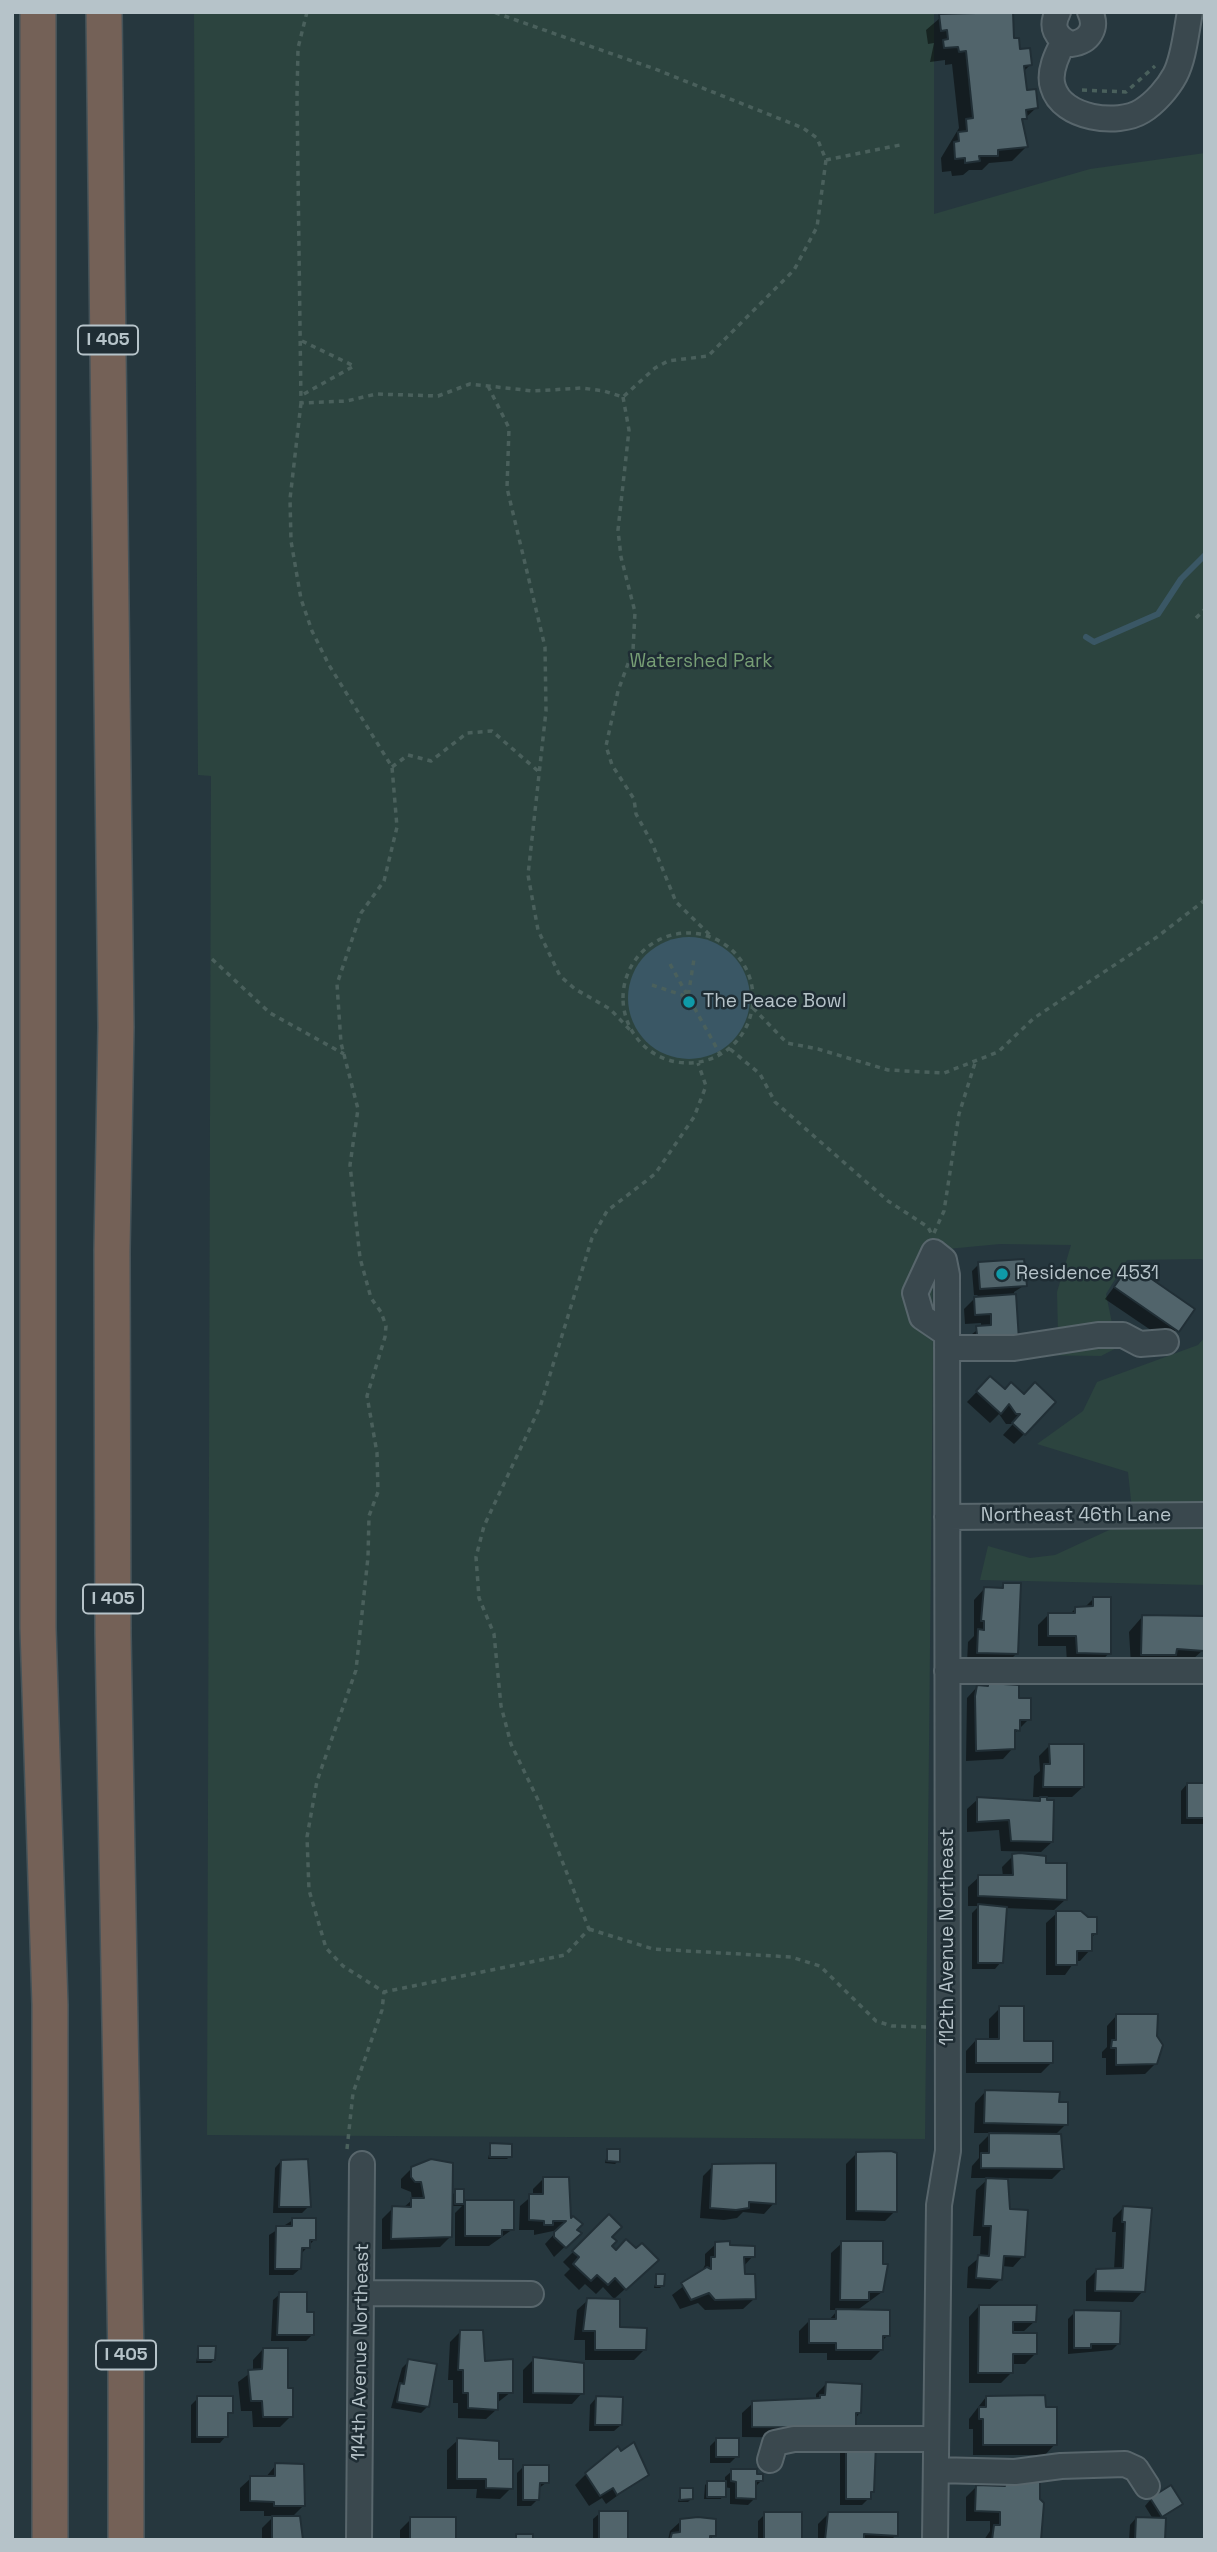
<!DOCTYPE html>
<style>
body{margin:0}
#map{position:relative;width:1217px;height:2552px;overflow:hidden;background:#26373e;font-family:"Space Grotesk",sans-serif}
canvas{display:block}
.frame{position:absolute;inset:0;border:14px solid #b6c3c9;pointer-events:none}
</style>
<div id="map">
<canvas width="1217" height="2552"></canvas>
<div class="frame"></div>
</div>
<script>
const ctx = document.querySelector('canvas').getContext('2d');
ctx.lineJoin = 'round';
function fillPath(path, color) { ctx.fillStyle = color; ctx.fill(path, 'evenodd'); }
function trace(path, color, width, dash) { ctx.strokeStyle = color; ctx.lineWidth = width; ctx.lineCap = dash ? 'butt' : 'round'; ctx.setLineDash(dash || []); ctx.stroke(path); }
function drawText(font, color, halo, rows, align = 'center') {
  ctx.font = font + ' "Space Grotesk",sans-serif'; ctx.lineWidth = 5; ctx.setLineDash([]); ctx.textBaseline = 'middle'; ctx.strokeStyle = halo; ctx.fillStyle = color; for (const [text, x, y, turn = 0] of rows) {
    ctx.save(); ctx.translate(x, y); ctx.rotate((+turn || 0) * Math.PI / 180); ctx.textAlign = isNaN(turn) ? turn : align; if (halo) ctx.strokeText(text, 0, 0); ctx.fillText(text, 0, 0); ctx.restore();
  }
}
const green = new Path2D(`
 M194,12H934V214L1090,169L1205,153V1263L1202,1259L1127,1260L1106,1294L1112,1323L1136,1338L1101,1356L1032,1355L1058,1333L1057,1292L1071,1245L1000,1244L937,1250L932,1255L933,1352L925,2139L207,2135L211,776L198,775Z
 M1205,1337V1585L980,1580L988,1546L1030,1558L1055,1555L1133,1519L1128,1472L1037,1444L1083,1411L1097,1382L1198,1345Z`);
const water = new Path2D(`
 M628 998a61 61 0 1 1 122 0a61 61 0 1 1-122 0Z`);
const shadow = new Path2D(`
 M947,12H997L995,14L1030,65L1023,72L1026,92L1036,108L1021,122L1026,147L1012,161L989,163L982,170H969L963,175L952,176L951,171L942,172L941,158L959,128L952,64L945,65V60L930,62L934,43L928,44L926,30Z
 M979,1264L1025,1285L1014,1292L1017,1339L967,1338L981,1327V1323L965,1324L964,1309L978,1295H974L972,1271Z
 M1130,1266L1192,1309L1167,1341L1105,1299Z
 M990,1378L1004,1391L1024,1396V1434L1014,1444L1003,1435L1013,1424H1006L999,1414L990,1423L967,1402Z
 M1004,1584L1016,1654L1006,1664L967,1663L968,1642L974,1636V1600L984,1589L999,1590Z
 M1094,1598L1109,1653L1099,1664L1067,1663L1066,1646H1038V1625L1049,1614L1069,1615L1076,1608H1084Z
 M1142,1617L1203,1650L1192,1660L1131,1665L1129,1632Z
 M989,1684L1017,1700L1029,1719L1013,1735V1748L1003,1759L966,1761L967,1698L977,1687Z
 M1050,1745L1083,1787L1072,1797H1045L1052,1842L1041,1852L1001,1851L999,1830L967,1832V1809L978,1799L1037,1802L1043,1797H1033L1034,1776L1040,1771L1039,1756Z
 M1187,1784H1205L1203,1824H1181V1791Z
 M1013,1856L1065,1900L1054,1910L1005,1908L1001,1962L995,1969H972V1913L979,1906H968V1887L979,1877H1003L1002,1867Z
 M1057,1913L1096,1933L1090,1939V1950L1080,1961H1075L1065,1975H1046V1923Z
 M1000,2008L1022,2043L1051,2063L1041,2073H966V2051L976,2040H989V2019Z
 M1117,2015L1156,2037V2063L1145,2074L1106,2075V2058H1102V2052L1107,2047V2026Z
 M985,2092L1058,2103L1066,2124L1054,2136L1063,2168L1052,2179L1006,2178L1005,2199L1023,2256L1013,2267L1002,2266L1001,2279L990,2289L967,2288L968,2267L980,2257L981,2236H973L976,2190L989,2178H971L972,2166L979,2158V2145L991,2133H974L975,2103Z
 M491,2145L510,2156L507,2159H488Z
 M608,2150L618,2161L615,2164L605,2163Z
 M857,2153L895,2211L885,2221L846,2220V2164Z
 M281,2161L309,2206L302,2213H273L275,2168Z
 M713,2166L774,2203L764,2214L743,2212L737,2218L724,2220L700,2218L703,2176Z
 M412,2168L451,2196L456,2191H462V2205L465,2202L513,2229L489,2246H455V2213L462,2206H451V2236L440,2247L382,2249V2219L393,2208H403L412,2200L411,2192L401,2188V2179Z
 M544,2178L579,2233L554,2257L545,2244L558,2230L534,2235V2230H519L520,2206L533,2195V2189Z
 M1123,2208L1143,2291L1133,2302L1086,2301V2281L1097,2270H1114L1116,2232H1112L1113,2218Z
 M609,2216L610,2246L646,2270L614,2299L603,2287L596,2294L585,2284L579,2290L564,2275L570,2269L563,2262Z
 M293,2220L315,2239L301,2254L300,2269L293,2275H269V2235Z
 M842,2243L886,2265L882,2292L856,2311L888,2335L882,2341V2349L871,2360H827V2353H799V2331L810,2320L828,2321L838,2310H830L831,2253Z
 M716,2244L753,2256L743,2267V2276L754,2299L743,2309L705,2310L698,2303L680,2309L672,2295L701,2273L705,2265V2254Z
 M657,2276L663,2285L660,2288H654Z
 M280,2294L305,2313L312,2335L306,2341H271L273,2300Z
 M588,2300L645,2349L634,2360H585V2340H574L577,2310Z
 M979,2306L1035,2321L1024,2331H1011V2335L1035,2354L1025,2364H1011V2373L1001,2383H969V2317Z
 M1075,2312L1119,2343L1112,2350L1068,2354V2319Z
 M460,2332L483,2363L511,2392L497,2403V2409L486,2419L458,2418V2403H453V2380H448L450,2342Z
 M199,2347L214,2360L211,2363H196Z
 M263,2349L286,2390L291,2416L280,2427H253L252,2411H241L238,2382L253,2371V2360Z
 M534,2359L582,2393L572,2404L523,2403V2370Z
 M409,2361L428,2406L421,2413L391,2408L402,2368Z
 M826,2384L860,2412L843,2438L742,2437V2413L753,2403L816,2400V2394Z
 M986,2397L1044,2409L1055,2444L1045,2455H973V2429H969V2419Z
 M198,2398L231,2412L226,2417V2436L220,2443H191V2405Z
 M596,2398L621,2425L614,2431H589L590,2405Z
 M717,2439L737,2456L730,2463H710V2446Z
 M458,2440L497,2461L511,2488L500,2499L476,2498L477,2489H447V2450Z
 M847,2446L869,2498L862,2505H840V2452Z
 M276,2465L304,2505L291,2518L299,2540H262V2528L274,2516H264V2511H240V2488L251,2478H265Z
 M524,2466L547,2482L538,2489V2499L531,2506H517V2473Z
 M732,2471L761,2481L755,2487V2498L748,2505L730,2504V2488L724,2487L721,2499H704L705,2485L708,2482L725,2483V2477Z
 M586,2474H647L606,2504L602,2498L589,2506L575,2485Z
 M1038,2484L1039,2540H984L990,2531V2521H966V2497L976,2487Z
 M681,2490L691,2499L688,2502H678Z
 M1151,2499L1180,2504L1159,2520L1163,2540H1129L1130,2525L1136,2518L1153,2519L1145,2506Z
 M600,2513L626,2540H593V2519Z
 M765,2514L800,2540H758V2521Z
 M828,2514L896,2535L891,2540H818V2524Z
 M411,2519L455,2540H400V2530Z
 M681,2521L714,2535L709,2540H668L670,2531Z`);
const stream = new Path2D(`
 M1086,637L1094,642L1158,614L1181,579L1205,555`);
const building = new Path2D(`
 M1013,12L1014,38H1019L1020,49L1030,48L1032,65L1024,66L1027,90L1036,89L1038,108L1026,110L1027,119H1022L1028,147L998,150V156H979L980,161L965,163V158L955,159L954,142L959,141L958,132L967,131L966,119L973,118L966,51L959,52L958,47L944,48L943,40L948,39L947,30L941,31L939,14Z
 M1024,1259L1027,1286L980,1289L978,1262Z
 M1130,1264L1195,1309L1179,1332L1114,1287Z
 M1016,1294L1019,1340L978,1343L976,1326L991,1325V1314L975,1315L974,1297Z
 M990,1376L1005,1389L1011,1382L1024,1394L1035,1382L1056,1402L1025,1435L1012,1423L1020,1414H1016L1009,1404L1001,1414L976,1391Z
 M1003,1583H1021L1018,1654L977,1653L978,1629L984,1630V1621H981L984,1587L1003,1588Z
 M1093,1597H1111V1654L1077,1653L1076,1636H1048V1613H1075V1607L1093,1606Z
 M1142,1615L1205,1616L1204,1651L1177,1649L1176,1655H1141Z
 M988,1683L1019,1685V1698H1031V1720H1020V1731L1015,1730V1749L976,1751L975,1696L977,1685L988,1686Z
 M1049,1744H1084V1787H1043L1044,1764H1050Z
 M1187,1783H1205V1818H1187Z
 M977,1797L1040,1801V1797H1047V1800H1054L1053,1842L1011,1841L1009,1820L977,1822Z
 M1020,1853L1046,1856V1863H1067V1900L978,1896V1875H1013L1012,1854Z
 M978,1904L1007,1907L1003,1963H978Z
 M1056,1911H1081L1088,1917H1097V1934H1092V1951H1077V1965H1056Z
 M999,2006H1024V2041H1053V2063H976V2039H999Z
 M1116,2014H1158L1157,2036L1163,2045L1157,2064L1116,2065V2048H1111L1112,2040H1116Z
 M985,2090L1060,2092L1059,2102H1068V2125L984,2123Z
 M989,2133L1061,2134L1064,2169L981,2168V2153H989Z
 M490,2143L512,2144V2157H490Z
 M607,2149H620V2162L607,2161Z
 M891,2151L897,2153V2212L856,2211V2152Z
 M308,2159L311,2207H279L281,2160Z
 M431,2159L453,2163L452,2237L391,2239L392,2206L411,2207V2198H424L421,2182H415L411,2177V2167Z
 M776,2163V2204L749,2202V2208L736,2210L710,2208L712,2164Z
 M543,2177H569L571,2218L573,2216L583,2224L577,2230L582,2233L566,2248L554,2237V2232L566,2221H553V2225H544V2221L529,2220V2194H543Z
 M986,2178L1008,2179L1010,2209L1028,2210L1025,2257L1004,2256L1002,2280L976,2278L978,2255L989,2256L991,2226H983Z
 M455,2189H464V2204H455Z
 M465,2200H514V2230H502V2236H465Z
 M1123,2206L1152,2208L1145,2292L1095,2291L1096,2269L1123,2268L1125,2222H1122Z
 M609,2214L622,2227L612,2237L617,2241L612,2246L616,2250L626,2239L636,2248L642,2243L659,2260L626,2290L615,2278L608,2285L597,2275L591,2281L573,2264L579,2257L572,2251Z
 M292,2218H316V2240H310V2248H302L301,2269H275L276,2226H292Z
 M730,2241V2245L755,2246V2257H744L745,2274H755L756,2299L715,2300L709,2293L691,2300L681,2283L707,2267L711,2269V2257H715V2242Z
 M841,2241H883V2264H888L883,2292H869V2300H840Z
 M656,2274H665L664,2286H656Z
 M279,2292H307V2312H314V2335H277Z
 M587,2298L620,2299V2327L647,2328L646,2350H595V2331H583Z
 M979,2305H1037L1036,2322H1013V2333H1037V2354H1013V2373H978Z
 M836,2309L890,2310V2336H883V2350H836V2343H809V2319H836Z
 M1074,2310L1121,2311L1120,2344H1091V2348H1074Z
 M460,2330H483L485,2361L513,2359V2393H498V2410L468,2408V2393H463V2370H458Z
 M198,2346H216L215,2360H198Z
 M263,2348H288V2388H293V2417H263L262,2401H251L248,2370L262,2369Z
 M533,2357L584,2363V2394L533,2393Z
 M408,2359L437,2364L429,2407L397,2402L400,2383L404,2384Z
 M826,2382L862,2384L861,2413H856V2428L752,2427V2401L820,2398V2395H825Z
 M1045,2395L1046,2407H1057V2445H983V2419H979V2407H986V2396Z
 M197,2396H233V2413H228V2437H197Z
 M596,2396L623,2397L622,2425H595Z
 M457,2438L499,2441V2459H513V2489L486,2488V2479H457Z
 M716,2438H739V2457H716Z
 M634,2442L649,2475L617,2495L613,2488L600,2496L585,2473L618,2446L621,2451Z
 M846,2444H876L874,2492H871V2499H846Z
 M275,2463L304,2464L305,2506H274V2502L250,2501V2476H275Z
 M523,2465H549V2483H540L539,2500H523Z
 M731,2469H757V2474H763V2481H756V2499L736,2498V2482L731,2481Z
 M707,2481H726V2497H707Z
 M1005,2481L1040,2482V2499L1044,2503L1041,2540H992L994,2525H1000V2512L975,2511L976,2485L1005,2486Z
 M1171,2485L1183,2504L1162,2517L1150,2498Z
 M680,2488H693V2499L680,2500Z
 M599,2511H628V2540H599Z
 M764,2512H802V2540H764Z
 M828,2512H898V2536L864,2534V2540H825Z
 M272,2516H300L303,2540H272Z
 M410,2517H456V2540H410Z
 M698,2517L716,2519V2536H710V2539L716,2540H670L672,2533L680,2532V2519Z
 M1136,2517L1166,2518L1165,2540H1135Z
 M516,2534H533V2540H499H516Z`);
const path = new Path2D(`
 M307,12L298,48L297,96L301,403L347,401L376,394L438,396L470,384L533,391L582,388L604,391L623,397L655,368L668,361L708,356L794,270L817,227L826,160L817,138L803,128L655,69L493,12
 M1082,90L1126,92L1155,66
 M826,160L900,145
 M302,341L354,366L302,395
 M488,386L509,428L507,488L545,647L546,711L528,875L538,930L560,976L575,989L610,1009L631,1031
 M623,397L629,430L618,530L621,557L635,612L633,650L618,691L606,746L612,765L634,799L636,814L652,843L676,902L711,936
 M301,403L290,499L291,541L301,599L312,631L329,665L392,767L397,827L384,881L361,913L337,984L341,1043L358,1109L350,1165L360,1258L371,1298L381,1312L386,1326L385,1337L367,1396L377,1453L378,1492L369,1516L368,1557L356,1670L317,1781L307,1837L309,1890L326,1948L343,1966L384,1992L565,1955L589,1929L538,1800L511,1744L501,1706L494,1634L479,1598L476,1557L484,1526L540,1407L592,1238L607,1211L655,1174L694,1117L706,1086L698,1063
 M1196,618L1205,609
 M392,767L408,755L431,761L467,733L492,731L538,771
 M623 998a65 65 0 1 1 130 0a65 65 0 1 1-130 0Z
 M212,959L270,1013L344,1054
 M670,964L720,1054
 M652,985L688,997L694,959
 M753,1008L787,1043L818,1049L888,1070L944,1073L998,1052L1034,1018L1157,937L1205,900
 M730,1049L760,1074L775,1102L888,1201L928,1227L931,1233
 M934,1233L944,1211L959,1114L975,1063
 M589,1929L653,1949L791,1957L820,1966L876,2021L892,2026L926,2027
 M347,2149L353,2093L382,2010L384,1992`);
const minor = new Path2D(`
 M1058,12C1050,27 1056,38 1071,44C1089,42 1098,28 1090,12
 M1064,41C1057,54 1048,72 1053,87C1062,119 1118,126 1142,111C1155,103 1168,88 1175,75C1184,58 1186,32 1190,12
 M947,1348H1014L1098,1335H1123L1140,1344L1166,1342
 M947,1517L1205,1515
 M947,1671H1205
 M362,2293L531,2294
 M770,2460L775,2443L794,2439H936
 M936,2470L1015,2472L1061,2466L1125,2464L1136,2469L1147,2486
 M359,2540L362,2164
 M935,2540L939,2205L948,2151L947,1275L944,1260L934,1252L915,1293L922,1317L947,1334`);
const highway = new Path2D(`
 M38,12V1628L50,2005V2540
 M104,12L116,1027L112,1250L113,1634L126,2361V2540`);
const markers = [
 [689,1002,7,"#0f9aa8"],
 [1002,1274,7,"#0f9aa8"]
];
const shields = [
 [108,340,60],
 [113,1599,60],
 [126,2355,60]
];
const shieldNames = [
 ["I 405",108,340],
 ["I 405",113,1599],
 ["I 405",126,2355]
];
const parkNames = [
 ["Watershed Park",701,662]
];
const poiNames = [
 ["The Peace Bowl",703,1002],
 ["Residence 4531",1016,1274]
];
const streetNames = [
 ["Northeast 46th Lane",1076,1516],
 ["112th Avenue Northeast",948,1937,-90],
 ["114th Avenue Northeast",361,2352,-89]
];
fillPath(green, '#2c443f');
fillPath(water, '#3a5765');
fillPath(shadow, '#0007');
trace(stream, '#3a5765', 6);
fillPath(building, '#51646b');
trace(building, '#212f36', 2);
trace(minor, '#58666c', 28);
trace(highway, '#455359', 38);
trace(path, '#4a605c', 3.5, [5, 5]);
trace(minor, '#3a484e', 24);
trace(highway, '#746157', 35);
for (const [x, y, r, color] of markers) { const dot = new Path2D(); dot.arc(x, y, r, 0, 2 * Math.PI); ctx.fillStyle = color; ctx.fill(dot); trace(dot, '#1f2d34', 2.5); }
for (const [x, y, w] of shields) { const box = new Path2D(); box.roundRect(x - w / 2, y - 14.5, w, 29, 5); ctx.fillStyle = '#1f2d34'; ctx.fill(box); trace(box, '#b6c3c9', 2); }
drawText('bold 18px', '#b6c3c9', null, shieldNames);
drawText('19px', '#779e75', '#1f2d34', parkNames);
drawText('19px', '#b6c3c9', '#1f2d34', poiNames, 'left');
drawText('19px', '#b6c3c9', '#1f2d34', streetNames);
</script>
